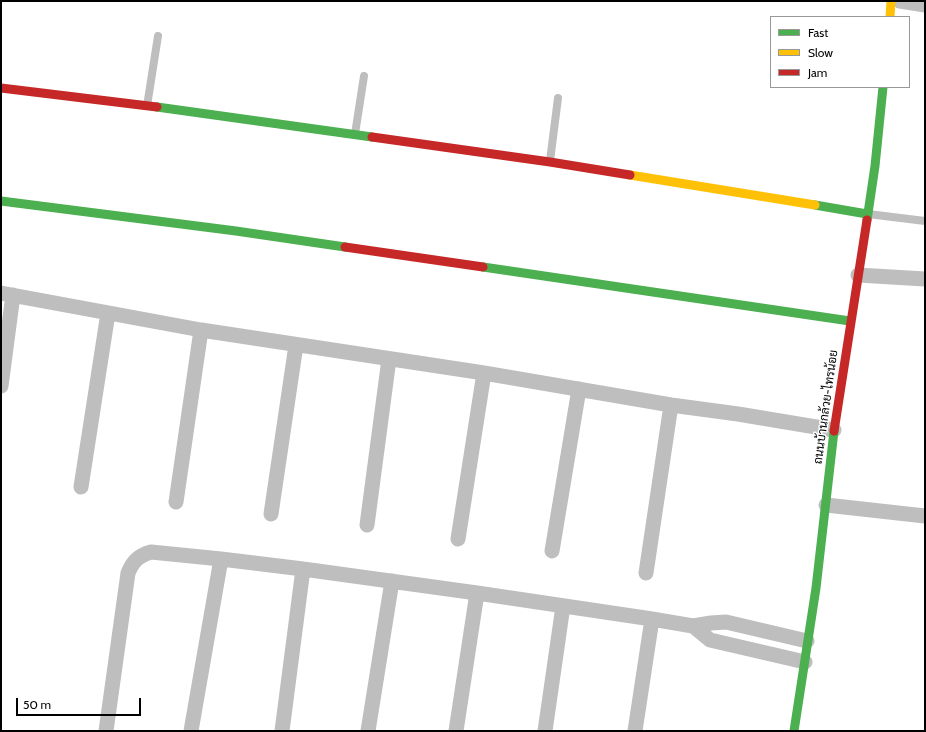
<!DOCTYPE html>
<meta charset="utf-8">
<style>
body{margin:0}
#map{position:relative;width:926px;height:732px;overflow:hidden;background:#fff;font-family:Cabin,sans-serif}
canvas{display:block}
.frame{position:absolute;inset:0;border:2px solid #000;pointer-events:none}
.legend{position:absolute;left:770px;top:16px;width:140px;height:72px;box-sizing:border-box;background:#fff;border:1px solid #999;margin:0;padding:5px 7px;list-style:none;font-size:12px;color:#000}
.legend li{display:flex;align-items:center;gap:8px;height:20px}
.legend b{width:20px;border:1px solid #999}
.scale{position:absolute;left:16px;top:698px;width:125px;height:18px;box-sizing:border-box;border:2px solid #000;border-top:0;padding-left:5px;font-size:12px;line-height:14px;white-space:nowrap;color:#000;-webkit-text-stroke:3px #fff;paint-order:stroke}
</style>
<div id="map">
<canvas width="926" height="732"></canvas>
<div class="frame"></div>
<ul class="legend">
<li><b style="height:5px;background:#4caf50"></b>Fast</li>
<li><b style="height:5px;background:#ffc107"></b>Slow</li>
<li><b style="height:5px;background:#c62828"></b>Jam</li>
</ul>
<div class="scale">50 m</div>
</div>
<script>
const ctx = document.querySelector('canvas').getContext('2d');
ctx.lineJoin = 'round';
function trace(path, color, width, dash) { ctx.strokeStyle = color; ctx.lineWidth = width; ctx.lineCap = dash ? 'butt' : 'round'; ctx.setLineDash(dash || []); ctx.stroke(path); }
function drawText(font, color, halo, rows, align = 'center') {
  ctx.font = font + ' Cabin,Sarabun,sans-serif'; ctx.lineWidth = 3; ctx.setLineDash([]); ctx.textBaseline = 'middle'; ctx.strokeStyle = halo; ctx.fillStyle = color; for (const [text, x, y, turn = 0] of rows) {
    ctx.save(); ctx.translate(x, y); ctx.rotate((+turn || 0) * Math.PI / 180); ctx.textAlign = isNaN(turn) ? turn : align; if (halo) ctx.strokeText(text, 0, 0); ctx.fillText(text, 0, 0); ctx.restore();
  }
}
const lane = new Path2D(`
 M147,106L158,36
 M355,134L364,76
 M550,161L558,98
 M868,214L925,221`);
const street = new Path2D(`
 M900,1L925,5
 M858,275L925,279
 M1,293L201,330L484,373L671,405L738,414L834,430
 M1,386L13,295
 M81,487L108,313
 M176,502L201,330
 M826,505L925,516
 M271,514L296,345
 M367,525L389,359
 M458,539L484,373
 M552,551L579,389
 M646,573L671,405
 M693,626L710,640L805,662
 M106,731L128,573C133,561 138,556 151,552L221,559L303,569L477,593L652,619L693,626L711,623L726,622L807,641
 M191,731L221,559
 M282,731L303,569
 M368,731L392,581
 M456,731L477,593
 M545,731L563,606
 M635,731L652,619`);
const fast = new Path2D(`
 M157,107L372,137
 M1,201L236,231L345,247
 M815,205L867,214
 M867,220L875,166L883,87
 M483,267L850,321
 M794,731L816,588L834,431`);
const slow = new Path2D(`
 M890,17L891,1
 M630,175L815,205`);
const jam = new Path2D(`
 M1,88L157,107
 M372,137L550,162L630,175
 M345,247L483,267
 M834,431L867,220`);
const streetNames = [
 ["ถนนบ้านกล้วย-ไทรน้อย",826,407,-82]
];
trace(lane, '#bebebe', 8);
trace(street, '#bebebe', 15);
trace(fast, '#4caf50', 9);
trace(slow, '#ffc107', 9);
trace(jam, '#c62828', 9);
drawText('12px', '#000', '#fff', streetNames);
</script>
